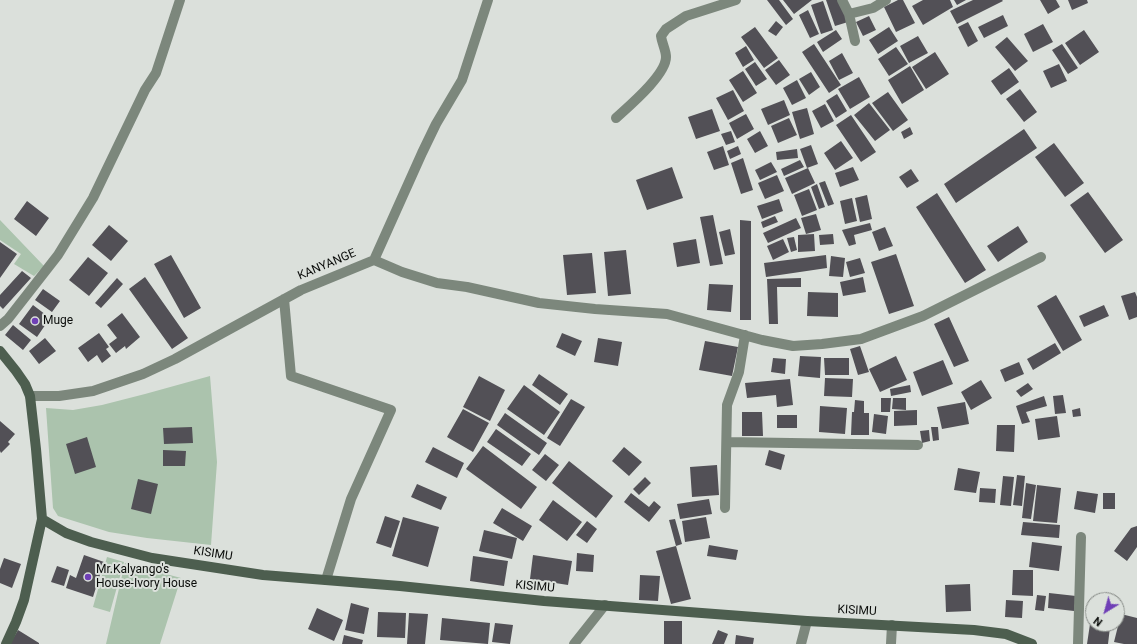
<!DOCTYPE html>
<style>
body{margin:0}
#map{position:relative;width:1137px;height:644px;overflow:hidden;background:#dbe0db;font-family:Roboto,sans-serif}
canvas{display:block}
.north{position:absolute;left:1085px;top:592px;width:40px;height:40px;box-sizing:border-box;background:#dbe0db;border:1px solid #878b87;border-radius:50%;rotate:217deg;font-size:11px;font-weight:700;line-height:16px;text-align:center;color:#0a0c0a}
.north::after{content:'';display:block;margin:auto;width:14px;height:18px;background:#6f3fb6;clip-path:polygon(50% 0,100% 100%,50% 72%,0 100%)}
</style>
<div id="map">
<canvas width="1137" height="644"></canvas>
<div class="north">N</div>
</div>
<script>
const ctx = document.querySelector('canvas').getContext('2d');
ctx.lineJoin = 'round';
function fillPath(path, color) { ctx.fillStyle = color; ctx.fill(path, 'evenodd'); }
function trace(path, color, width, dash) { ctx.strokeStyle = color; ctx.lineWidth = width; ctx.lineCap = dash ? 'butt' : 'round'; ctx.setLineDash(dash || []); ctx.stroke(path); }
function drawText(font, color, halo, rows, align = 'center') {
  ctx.font = font + ' Roboto,sans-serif'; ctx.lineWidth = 4; ctx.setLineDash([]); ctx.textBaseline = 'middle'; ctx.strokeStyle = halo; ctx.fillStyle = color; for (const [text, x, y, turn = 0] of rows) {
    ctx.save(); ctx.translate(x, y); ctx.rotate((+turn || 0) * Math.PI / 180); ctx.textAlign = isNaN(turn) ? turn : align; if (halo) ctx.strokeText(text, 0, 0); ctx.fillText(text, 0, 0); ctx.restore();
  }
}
const green = new Path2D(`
 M0,220L44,266L34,276L14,264L21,254L0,240Z
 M210,376L217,462L211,545L147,538L109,532L58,516L53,508L46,408L73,410L102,405L145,394Z
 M107,557L124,562L110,612L93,607Z
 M125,563L181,578L160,644H106Z`);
const building = new Path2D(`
 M767,0H779L793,19L786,25Z
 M783,0H812L794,14Z
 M826,0H839L848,22L835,26Z
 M898,0H903L915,23L896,32L884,7Z
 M923,0H950L953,7L923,25L912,6Z
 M954,0H966L957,5Z
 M973,0H1002L1003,1L957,24L950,11Z
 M1040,0H1056L1060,7L1048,14Z
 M1068,0H1087L1088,3L1072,10Z
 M823,1L833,30L821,34L811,5Z
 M808,10L819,34L810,38L799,15Z
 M1003,15L1008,26L984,38L978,27Z
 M869,16L876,30L863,36L856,22Z
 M776,21L783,27L776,36L768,31Z
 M968,22L978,41L968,47L958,27Z
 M1043,24L1053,42L1033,52L1024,34Z
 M755,27L778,58L764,68L741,37Z
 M889,27L898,41L878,54L869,40Z
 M836,30L842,39L823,52L817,42Z
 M1084,30L1099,52L1080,65L1065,43Z
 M918,36L928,53L909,63L900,46Z
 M1007,37L1028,61L1015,71L995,47Z
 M814,44L841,85L829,93L802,52Z
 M1062,44L1078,68L1068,74L1052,50Z
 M746,46L754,60L743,67L735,53Z
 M896,47L908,64L889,76L878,59Z
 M935,52L949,74L926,89L912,67Z
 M842,53L853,73L839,80L829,61Z
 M779,60L790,75L776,85L765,70Z
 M755,62L767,79L756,86L745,69Z
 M1059,64L1067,81L1051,88L1043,71Z
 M910,66L924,90L902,104L888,80Z
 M1009,68L1019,82L1001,95L991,81Z
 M743,71L757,93L743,102L729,80Z
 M811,72L820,87L809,95L799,79Z
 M859,77L870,97L850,109L838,89Z
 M797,80L806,98L792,105L783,88Z
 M1020,89L1037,112L1024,122L1006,99Z
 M733,90L744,111L728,120L716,98Z
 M888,92L908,120L893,131L872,103Z
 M837,94L847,111L836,118L826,101Z
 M784,100L790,115L768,125L761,109Z
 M869,103L890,130L875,141L854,115Z
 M825,104L834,121L821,128L812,111Z
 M807,108L814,134L800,139L792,112Z
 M712,109L720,131L696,139L688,117Z
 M746,114L754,129L737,139L729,123Z
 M851,115L876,152L861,162L836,125Z
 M789,118L797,135L778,143L771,126Z
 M910,127L913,134L904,139L901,132Z
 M1024,129L1037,148L956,203L944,184Z
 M731,131L735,142L726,145L721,134Z
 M760,131L768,146L755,153L747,139Z
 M841,141L853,158L835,170L824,153Z
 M1054,143L1084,183L1065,197L1035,157Z
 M811,145L818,164L807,168L800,149Z
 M723,146L729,165L714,170L707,152Z
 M738,146L741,154L730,159L727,151Z
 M797,149L798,158L777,160L776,152Z
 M743,158L753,190L741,194L731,163Z
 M800,160L804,167L784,176L781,169Z
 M771,162L777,172L760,180L755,170Z
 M672,167L683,198L647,210L636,180Z
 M853,167L859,180L840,187L835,173Z
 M808,168L815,183L792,194L785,178Z
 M911,169L919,181L907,188L899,177Z
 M777,175L784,191L765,199L758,183Z
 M825,181L834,204L828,206L819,183Z
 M817,184L825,207L819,209L811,187Z
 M809,189L817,210L802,216L794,195Z
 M1088,192L1123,240L1105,253L1070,205Z
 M937,193L986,270L965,283L916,207Z
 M867,195L872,219L860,222L855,198Z
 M852,198L857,221L845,224L840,201Z
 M779,199L783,211L762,219L757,206Z
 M27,201L49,218L36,236L14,219Z
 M816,214L821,230L806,234L801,218Z
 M713,215L723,264L710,266L700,217Z
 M775,216L778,222L763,228L761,222Z
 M796,218L801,228L768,243L763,233Z
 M740,220L751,221V320H740Z
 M870,223L872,230L854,235L856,244L849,246L842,230Z
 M109,225L128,241L111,261L92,245Z
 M1018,226L1028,242L998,262L987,246Z
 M885,227L893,246L879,251L872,232Z
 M730,229L735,254L725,256L719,232Z
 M814,234L815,251L798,252V235Z
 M833,234L834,244L820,245L819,235Z
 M794,237L797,250L791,252L787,238Z
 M696,239L700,263L677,267L673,243Z
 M783,239L789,252L773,260L767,246Z
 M0,242L17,254L0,278Z
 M626,250L631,294L608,296L604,252Z
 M592,253L596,293L567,295L563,255Z
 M896,254L914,306L889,314L871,262Z
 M171,255L201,308L184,318L154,264Z
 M826,255L827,268L766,277L764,263Z
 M831,256L845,258L843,277L829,276Z
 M88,257L108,273L89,296L69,280Z
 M860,258L865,273L850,277L846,262Z
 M22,271L31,278L3,309L0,306V295Z
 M145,277L188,338L172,349L129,289Z
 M863,277L866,292L843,296L840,282Z
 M117,278L123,284L101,308L95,303Z
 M801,278V287H777L778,324H769L767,279Z
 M709,284L733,285L731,312L707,310Z
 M43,289L60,301L52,312L35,300Z
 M808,292L838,293V317L807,316Z
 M1135,292L1137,297V317L1129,320L1121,296Z
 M1056,295L1082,340L1063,351L1037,306Z
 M33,305L50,318L37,337L19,324Z
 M1104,305L1109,316L1084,327L1079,316Z
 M122,313L140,337L126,349L125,346L116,353L109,344L117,338L107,325Z
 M949,317L969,361L954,367L934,324Z
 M13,325L31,340L23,350L5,335Z
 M99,333L109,347L106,349L111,356L102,363L97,355L88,362L78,348Z
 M562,333L582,341L575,356L556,347Z
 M45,338L56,351L39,364L29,351Z
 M598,338L622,342L618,366L594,362Z
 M705,341L738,347L732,376L699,370Z
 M1055,343L1061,353L1033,370L1027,359Z
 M860,346L869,372L858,375L850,349Z
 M800,356L821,357L820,378L798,376Z
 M896,356L907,380L880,392L869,369Z
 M773,358L786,359L785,374L771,372Z
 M824,358H849V375H825Z
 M943,360L953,384L922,396L913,372Z
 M1019,362L1024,374L1005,382L1000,370Z
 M539,374L568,394L560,405L532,385Z
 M479,376L505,390L490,421L463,407Z
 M825,378L853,379L852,397L824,396Z
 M790,379L793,405L777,407L776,395L747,398L745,383Z
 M981,380L992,398L971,410L961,392Z
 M1028,383L1033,389L1021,397L1016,391Z
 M524,385L560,412L544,435L507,409Z
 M910,385L911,392L891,396L890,389Z
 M1063,395L1066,413L1055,414L1053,396Z
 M1044,396L1047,406L1026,412L1030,422L1022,424L1016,406Z
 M881,398H891L890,412H881Z
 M893,398H906V410L892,409Z
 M571,399L585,407L560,446L547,438Z
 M855,400L864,401V413H869V435H851L852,412H854Z
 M965,402L969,424L942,429L937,407Z
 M820,406L847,408L845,434L819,432Z
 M1080,408L1081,416L1073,417L1072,410Z
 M463,409L489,423L473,452L447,437Z
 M917,410V425L894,426V411Z
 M742,412H762L763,436H742Z
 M505,413L547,443L539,455L497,425Z
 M874,414L888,416L886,434L872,432Z
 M777,415H797V428H777Z
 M1057,416L1060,437L1038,440L1035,419Z
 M0,421L15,434L8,442L10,444L1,453L0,451Z
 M997,425H1015L1014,452L996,451Z
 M192,427L193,443L164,444L163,428Z
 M931,427H938L939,440L933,441Z
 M496,429L531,454L522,466L487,442Z
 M929,430L930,441L922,443L920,431Z
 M87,437L96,467L75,474L66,444Z
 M483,446L537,487L521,509L466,469Z
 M433,447L464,463L457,478L425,462Z
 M624,447L642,462L629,476L612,461Z
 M163,450L186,451L185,466H163Z
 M769,450L785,455L781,470L765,465Z
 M545,454L559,465L546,481L532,470Z
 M569,461L613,496L596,518L552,483Z
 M717,465L719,495L692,497L690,467Z
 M958,468L980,472L976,493L954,490Z
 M1017,475L1025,476L1022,506L1013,505Z
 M1003,476L1014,477L1011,506L1000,505Z
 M645,477L651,483L639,495L633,489Z
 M138,479L158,484L151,514L131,509Z
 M1026,483L1036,485L1031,519L1022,518Z
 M417,484L447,497L441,510L411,497Z
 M1037,485L1061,488L1057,523L1033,521Z
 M980,488L996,489L995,503L979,502Z
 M1077,491L1098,494L1095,513L1074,509Z
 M631,493L649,507L654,501L661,507L649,522L624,502Z
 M1103,493H1115V509H1103Z
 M709,499L712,514L680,519L677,504Z
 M553,500L582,522L567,541L539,520Z
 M502,508L532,526L523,541L493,523Z
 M385,516L400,521L391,548L376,543Z
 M403,517L439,527L428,567L392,556Z
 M706,517L710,538L685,542L682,521Z
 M675,519L682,544L676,546L669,520Z
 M587,521L597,529L587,543L576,535Z
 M1023,522L1060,525L1059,538L1021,535Z
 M1137,526V547L1127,561L1114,551L1131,528Z
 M484,530L517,538L512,559L479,551Z
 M1032,542L1062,546L1059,571L1029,567Z
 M709,545L738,550L736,560L707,556Z
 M676,546L691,599L671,604L656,551Z
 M577,553L594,555L593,572L576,571Z
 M84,555L104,562L93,597L66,588L70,575L76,578Z
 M533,555L572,561L568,585L530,579Z
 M473,556L508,561L504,586L470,581Z
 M4,558L21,564L12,588L0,583V569Z
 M57,566L69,570L64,586L51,582Z
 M1013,570H1033V596L1012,595Z
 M640,575L660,576L658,601L639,600Z
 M970,584L971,611L946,612L945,585Z
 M1049,593L1076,596L1074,611L1048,608Z
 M1037,595L1046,596L1044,611L1035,610Z
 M1006,600L1023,601L1022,618L1005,617Z
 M351,603L369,608L364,634L345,630Z
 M317,608L343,620L334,641L308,629Z
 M378,612L406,613L405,638L377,637Z
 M409,613L428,614L425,644H407Z
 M1121,614L1137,618V644H1124L1114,642Z
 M442,618L490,623L488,644L440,640Z
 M664,621H682V644H664Z
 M495,623L513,625L510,644L492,642Z
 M1090,624L1110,627L1108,644H1087Z
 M18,630L39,643V644H10Z
 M718,630L728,634L724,644H712Z
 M344,635L363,640L362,644H342Z
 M736,635L754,638L753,644H735Z`);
const street = new Path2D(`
 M842,0L849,14L855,41
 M849,14L873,8L886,0
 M616,118C629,106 666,75 666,57C666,50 662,44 661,36L666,29L686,16L736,0
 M374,260L402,272L437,283L467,287L539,303L595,309L667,314L762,340L793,346L822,344L861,339L923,316L1041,257
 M284,299L291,376L391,410L351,499L326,580
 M0,326L8,319L58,255L93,198L145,90L156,73L180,0
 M30,396H59L93,391L143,374L175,359L301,290L374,260L422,153L436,124L462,80L488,0
 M727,442L918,445
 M725,508L727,405L739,372L745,335
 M574,644L605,605
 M801,644L807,621
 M891,644L892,625
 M1078,644L1081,537`);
const secondary = new Path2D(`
 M0,351L16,371L25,384L30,396L36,449L42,519L24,600L16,622L6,644
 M42,519L66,533L91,542L152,558L263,575L400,586L544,601L807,621L974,630L1006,634L1032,644`);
const markers = [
 [35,321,4,"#6f3fb6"],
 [88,577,4,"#6f3fb6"]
];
const streetNames = [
 ["KANYANGE",327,265,-23],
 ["KISIMU",213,554,9],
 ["KISIMU",535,587,5],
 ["KISIMU",857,611,3]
];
const poiNames = [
 ["Muge",43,321],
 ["Mr.Kalyango's",96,570],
 ["House-Ivory House",96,584]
];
fillPath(green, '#abc3ad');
fillPath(building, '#525056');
trace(street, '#7c877c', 10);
trace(secondary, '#4d5e4f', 10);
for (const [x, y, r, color] of markers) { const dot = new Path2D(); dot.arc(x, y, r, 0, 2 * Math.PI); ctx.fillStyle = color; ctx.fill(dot); trace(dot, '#dbe0db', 1.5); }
drawText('12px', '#0a0c0a', '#dbe0db', streetNames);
drawText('12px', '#0a0c0a', '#dbe0db', poiNames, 'left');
</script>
